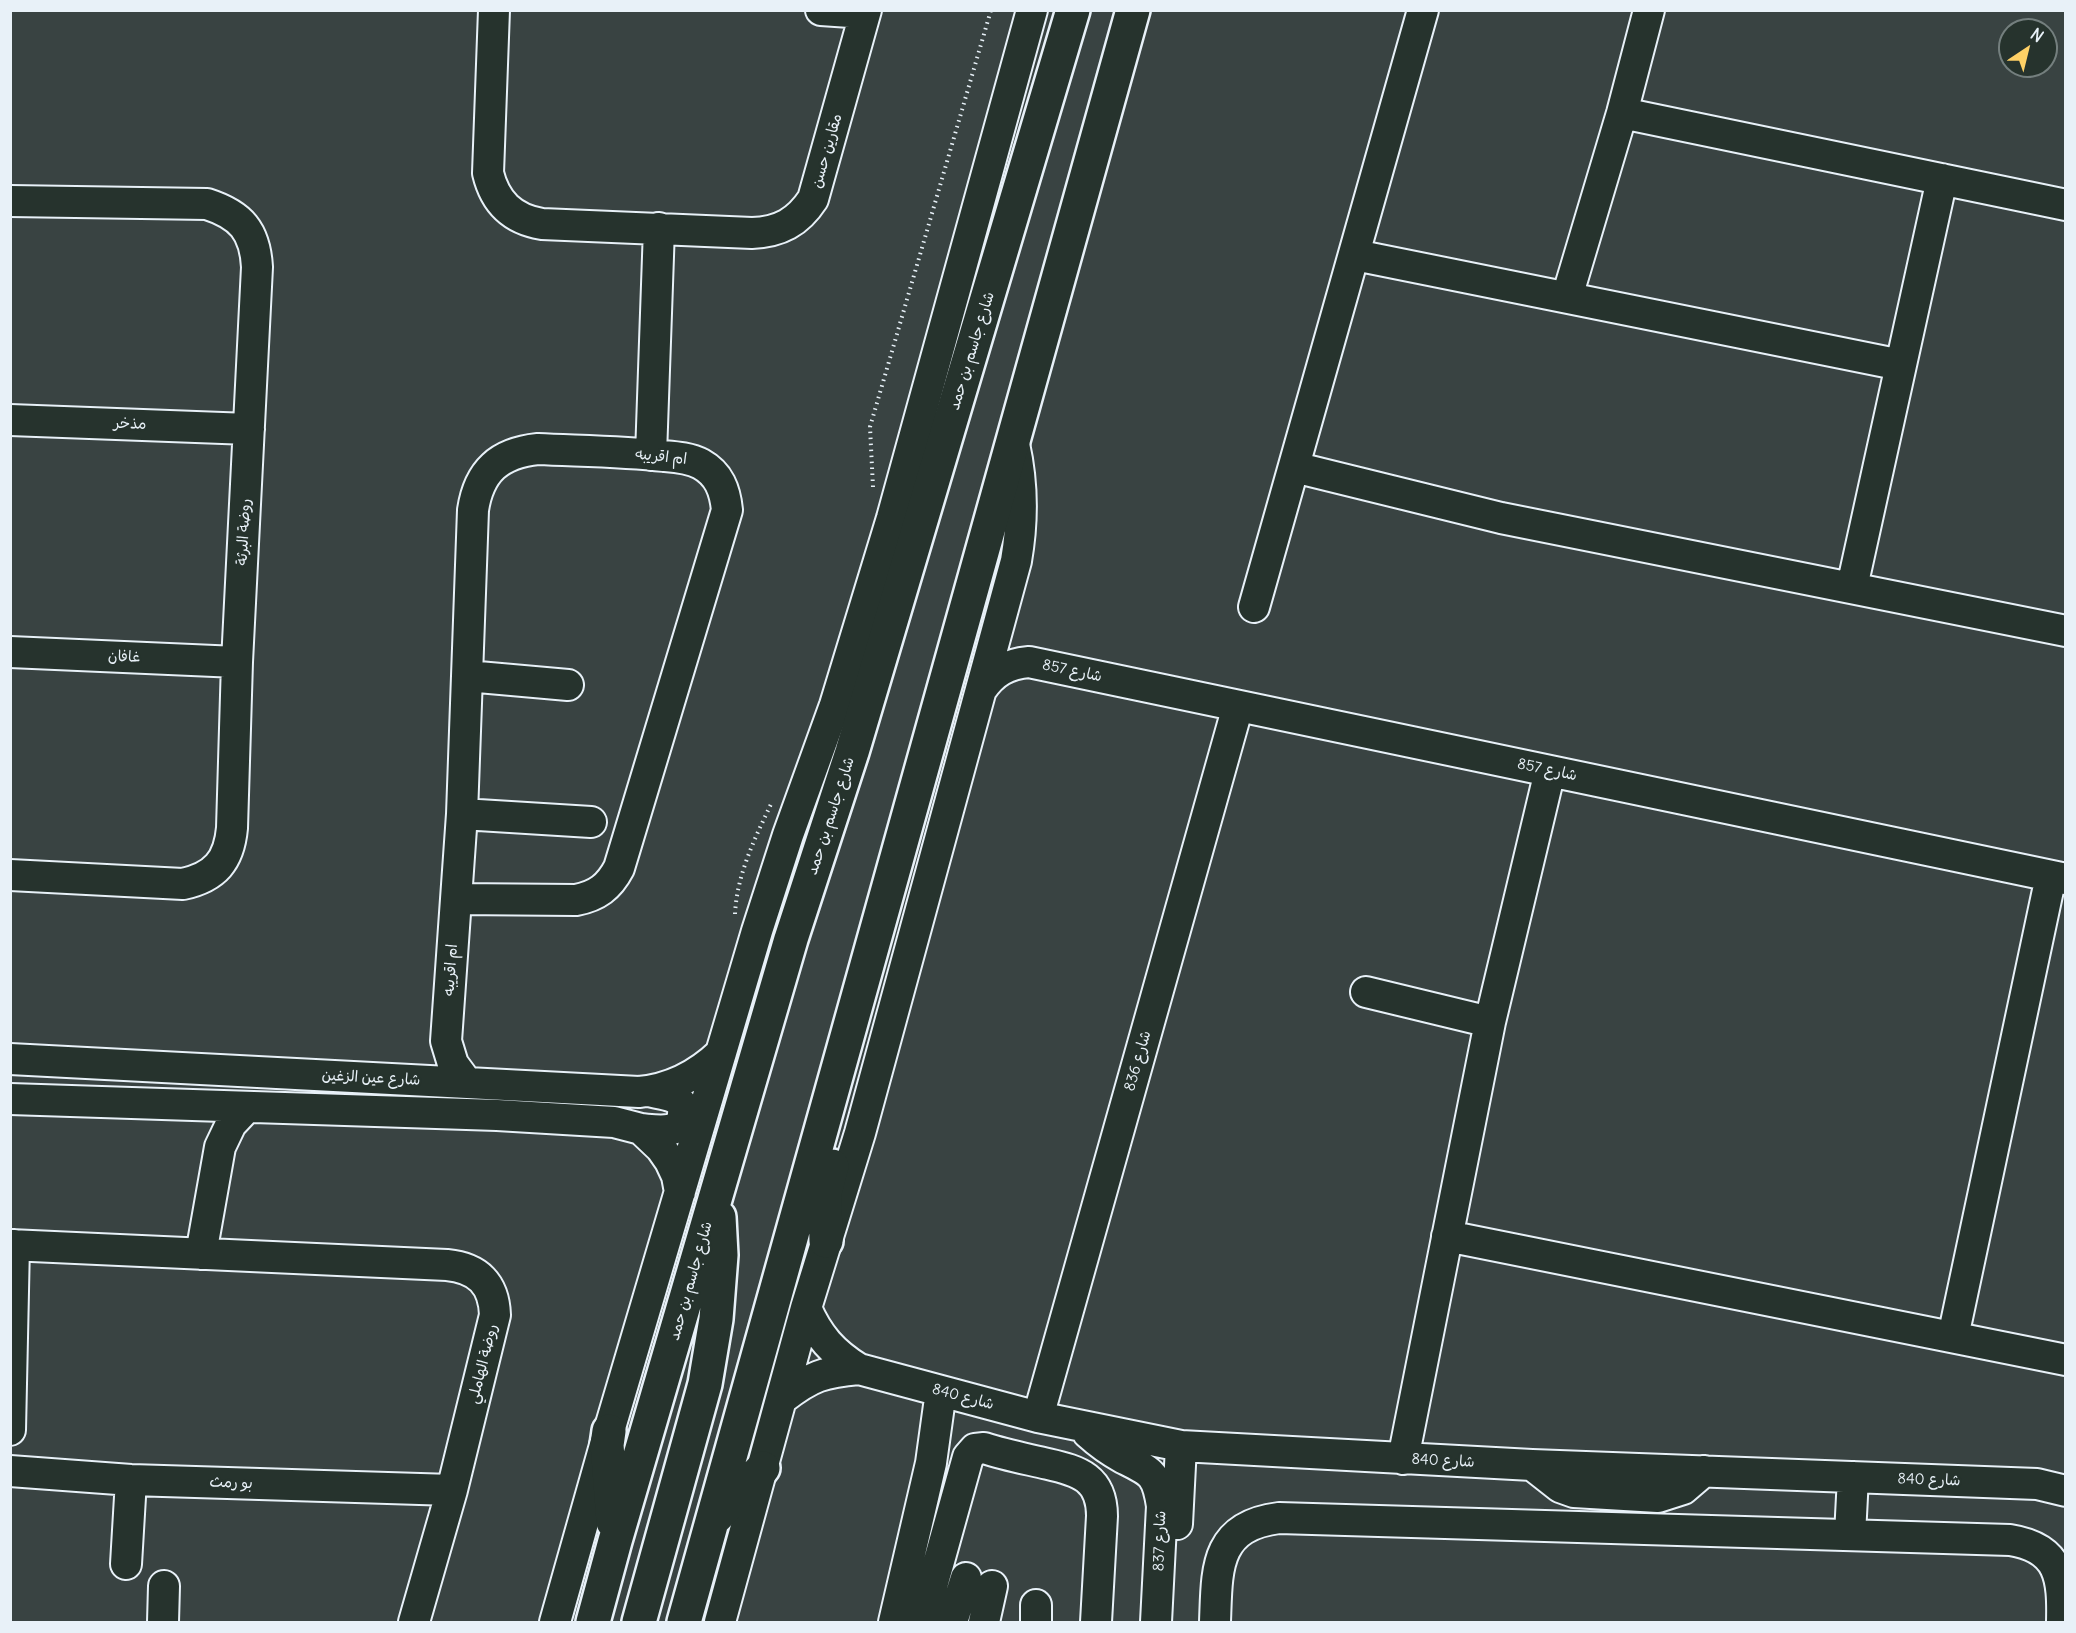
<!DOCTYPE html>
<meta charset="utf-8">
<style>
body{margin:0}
#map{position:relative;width:2076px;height:1633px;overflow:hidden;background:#394342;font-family:Delius,sans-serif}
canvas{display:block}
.frame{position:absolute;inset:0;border:12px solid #e8f1f8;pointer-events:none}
.north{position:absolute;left:1998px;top:18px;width:60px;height:60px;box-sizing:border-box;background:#26332d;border:2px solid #747f7e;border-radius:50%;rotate:35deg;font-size:16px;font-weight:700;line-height:24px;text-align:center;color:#e8f1f8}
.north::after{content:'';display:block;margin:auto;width:21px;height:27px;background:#ffd166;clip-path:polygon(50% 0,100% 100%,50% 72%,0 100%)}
</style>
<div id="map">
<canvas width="2076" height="1633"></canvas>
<div class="frame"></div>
<div class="north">N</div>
</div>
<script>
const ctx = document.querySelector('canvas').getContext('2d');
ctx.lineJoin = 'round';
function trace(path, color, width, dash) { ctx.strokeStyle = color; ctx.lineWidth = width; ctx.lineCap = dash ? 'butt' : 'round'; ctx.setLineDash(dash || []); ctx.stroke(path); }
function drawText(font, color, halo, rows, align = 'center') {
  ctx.font = font + ' Delius,"Playpen Sans Arabic",sans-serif'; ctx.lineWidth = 4.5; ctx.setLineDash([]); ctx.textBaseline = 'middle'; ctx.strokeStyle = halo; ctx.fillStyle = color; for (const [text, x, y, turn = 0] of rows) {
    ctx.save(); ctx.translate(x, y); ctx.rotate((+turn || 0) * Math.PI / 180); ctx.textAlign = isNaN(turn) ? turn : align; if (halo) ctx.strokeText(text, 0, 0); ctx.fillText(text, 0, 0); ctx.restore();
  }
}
const path = new Path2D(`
 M873,487L870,427L991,10
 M735,914C737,874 755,838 772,802`);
const minor = new Path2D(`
 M494,10L488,173C495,202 512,219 542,224L752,233C780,232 798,222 813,199L866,10
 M821,10L865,13
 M1622,113L2066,205
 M10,201L207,204C241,215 255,231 257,267L237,662L232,828C229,861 215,877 183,884L10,875
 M1355,255L1901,365
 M1567,297L1622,113L1649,10
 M10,420L249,429
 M538,449C580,451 623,451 664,456C676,457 690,458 701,464C719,474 725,490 727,510L619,868C609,887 597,896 576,900L456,899L462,814L473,510C479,471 499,453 538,449Z
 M651,455L659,228
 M1294,467L1501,518L2066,631
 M1852,587L1942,179
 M1254,607L1423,10
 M10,652L237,662
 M467,676L568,685
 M981,690C993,672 1007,664 1029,662L2066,879
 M462,814L591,822
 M456,899L446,1041L453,1064L467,1083
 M1366,992L1490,1022
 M10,1059L639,1092C671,1089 697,1076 721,1053
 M10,1099L497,1115L614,1122L641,1129L661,1148L670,1161L677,1176L680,1192
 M641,1129C655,1130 682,1136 683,1114C684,1108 681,1101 675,1098C668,1094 656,1093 648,1091
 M1447,1236L2066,1360
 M10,1245L447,1265C478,1268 494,1284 495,1315L452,1490L414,1622
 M201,1254L220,1147L231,1124L247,1107
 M806,1308C818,1336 833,1353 859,1369L1038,1417L1181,1446L1532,1465L2037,1484L2066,1491
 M1953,1337L2051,876
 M783,1398C811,1376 824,1372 859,1369
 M1038,1417L1238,706
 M10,1430L14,1245
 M1088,1433C1099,1443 1110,1451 1123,1458C1151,1472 1157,1473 1162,1506L1156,1622
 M1403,1459L1490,1022L1550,771
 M1532,1465L1560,1487L1574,1492L1658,1497L1683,1489L1704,1471
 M10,1471L131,1480L452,1490
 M1177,1524L1181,1446
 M1850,1535L1853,1477
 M126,1564L131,1480
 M163,1622L164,1586
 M555,1622L609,1431L757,931L788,835L835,705L892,518L1032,10
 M720,1622L806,1308L860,1133L1016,561C1023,521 1023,484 1014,444
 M894,1622L931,1463L941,1391
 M922,1622L968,1457L975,1449L984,1448C1005,1455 1027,1459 1048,1464C1079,1471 1102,1478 1102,1516L1096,1622
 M952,1622L966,1578
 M984,1622L992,1586
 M1036,1622V1605
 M1215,1622C1217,1570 1214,1526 1279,1518L2010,1540C2061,1548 2063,1579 2062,1622`);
const major = new Path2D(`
 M826,1241L825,1193L832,1166
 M609,1431L607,1445L613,1522
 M716,1517L763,1468
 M593,1622L615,1541L791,939L852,752L1073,10
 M639,1622L705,1384L716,1319L721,1255L719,1217
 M684,1622C836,1086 987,549 1133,10`);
const streetNames = [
 ["مقارين حسن",827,151,-74],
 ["شارع جاسم بن حمد",972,351,-73],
 ["مذخر",130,424,2],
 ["ام اقريبه",661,457,6],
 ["روضة البرثة",244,532,-87],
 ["غافان",124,657,2],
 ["شارع 857",1072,671,12],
 ["شارع 857",1547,770,12],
 ["شارع جاسم بن حمد",831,816,-72],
 ["ام اقريبه",451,970,-86],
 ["شارع 836",1138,1061,-74],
 ["شارع عين الزغين",371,1078,3],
 ["شارع جاسم بن حمد",691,1281,-74],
 ["روضة الهاملي",483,1364,-76],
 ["شارع 840",963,1397,15],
 ["شارع 840",1443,1461,3],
 ["شارع 840",1929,1480,2],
 ["بو رمث",231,1483,2],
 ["شارع 837",1160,1541,-88]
];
trace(minor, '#e8f1f8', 34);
trace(major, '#e8f1f8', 38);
trace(path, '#e8f1f8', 4, [1.5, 4.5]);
trace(minor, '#26332d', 30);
trace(major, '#26332d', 33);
drawText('15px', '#e8f1f8', '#26332d', streetNames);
</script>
